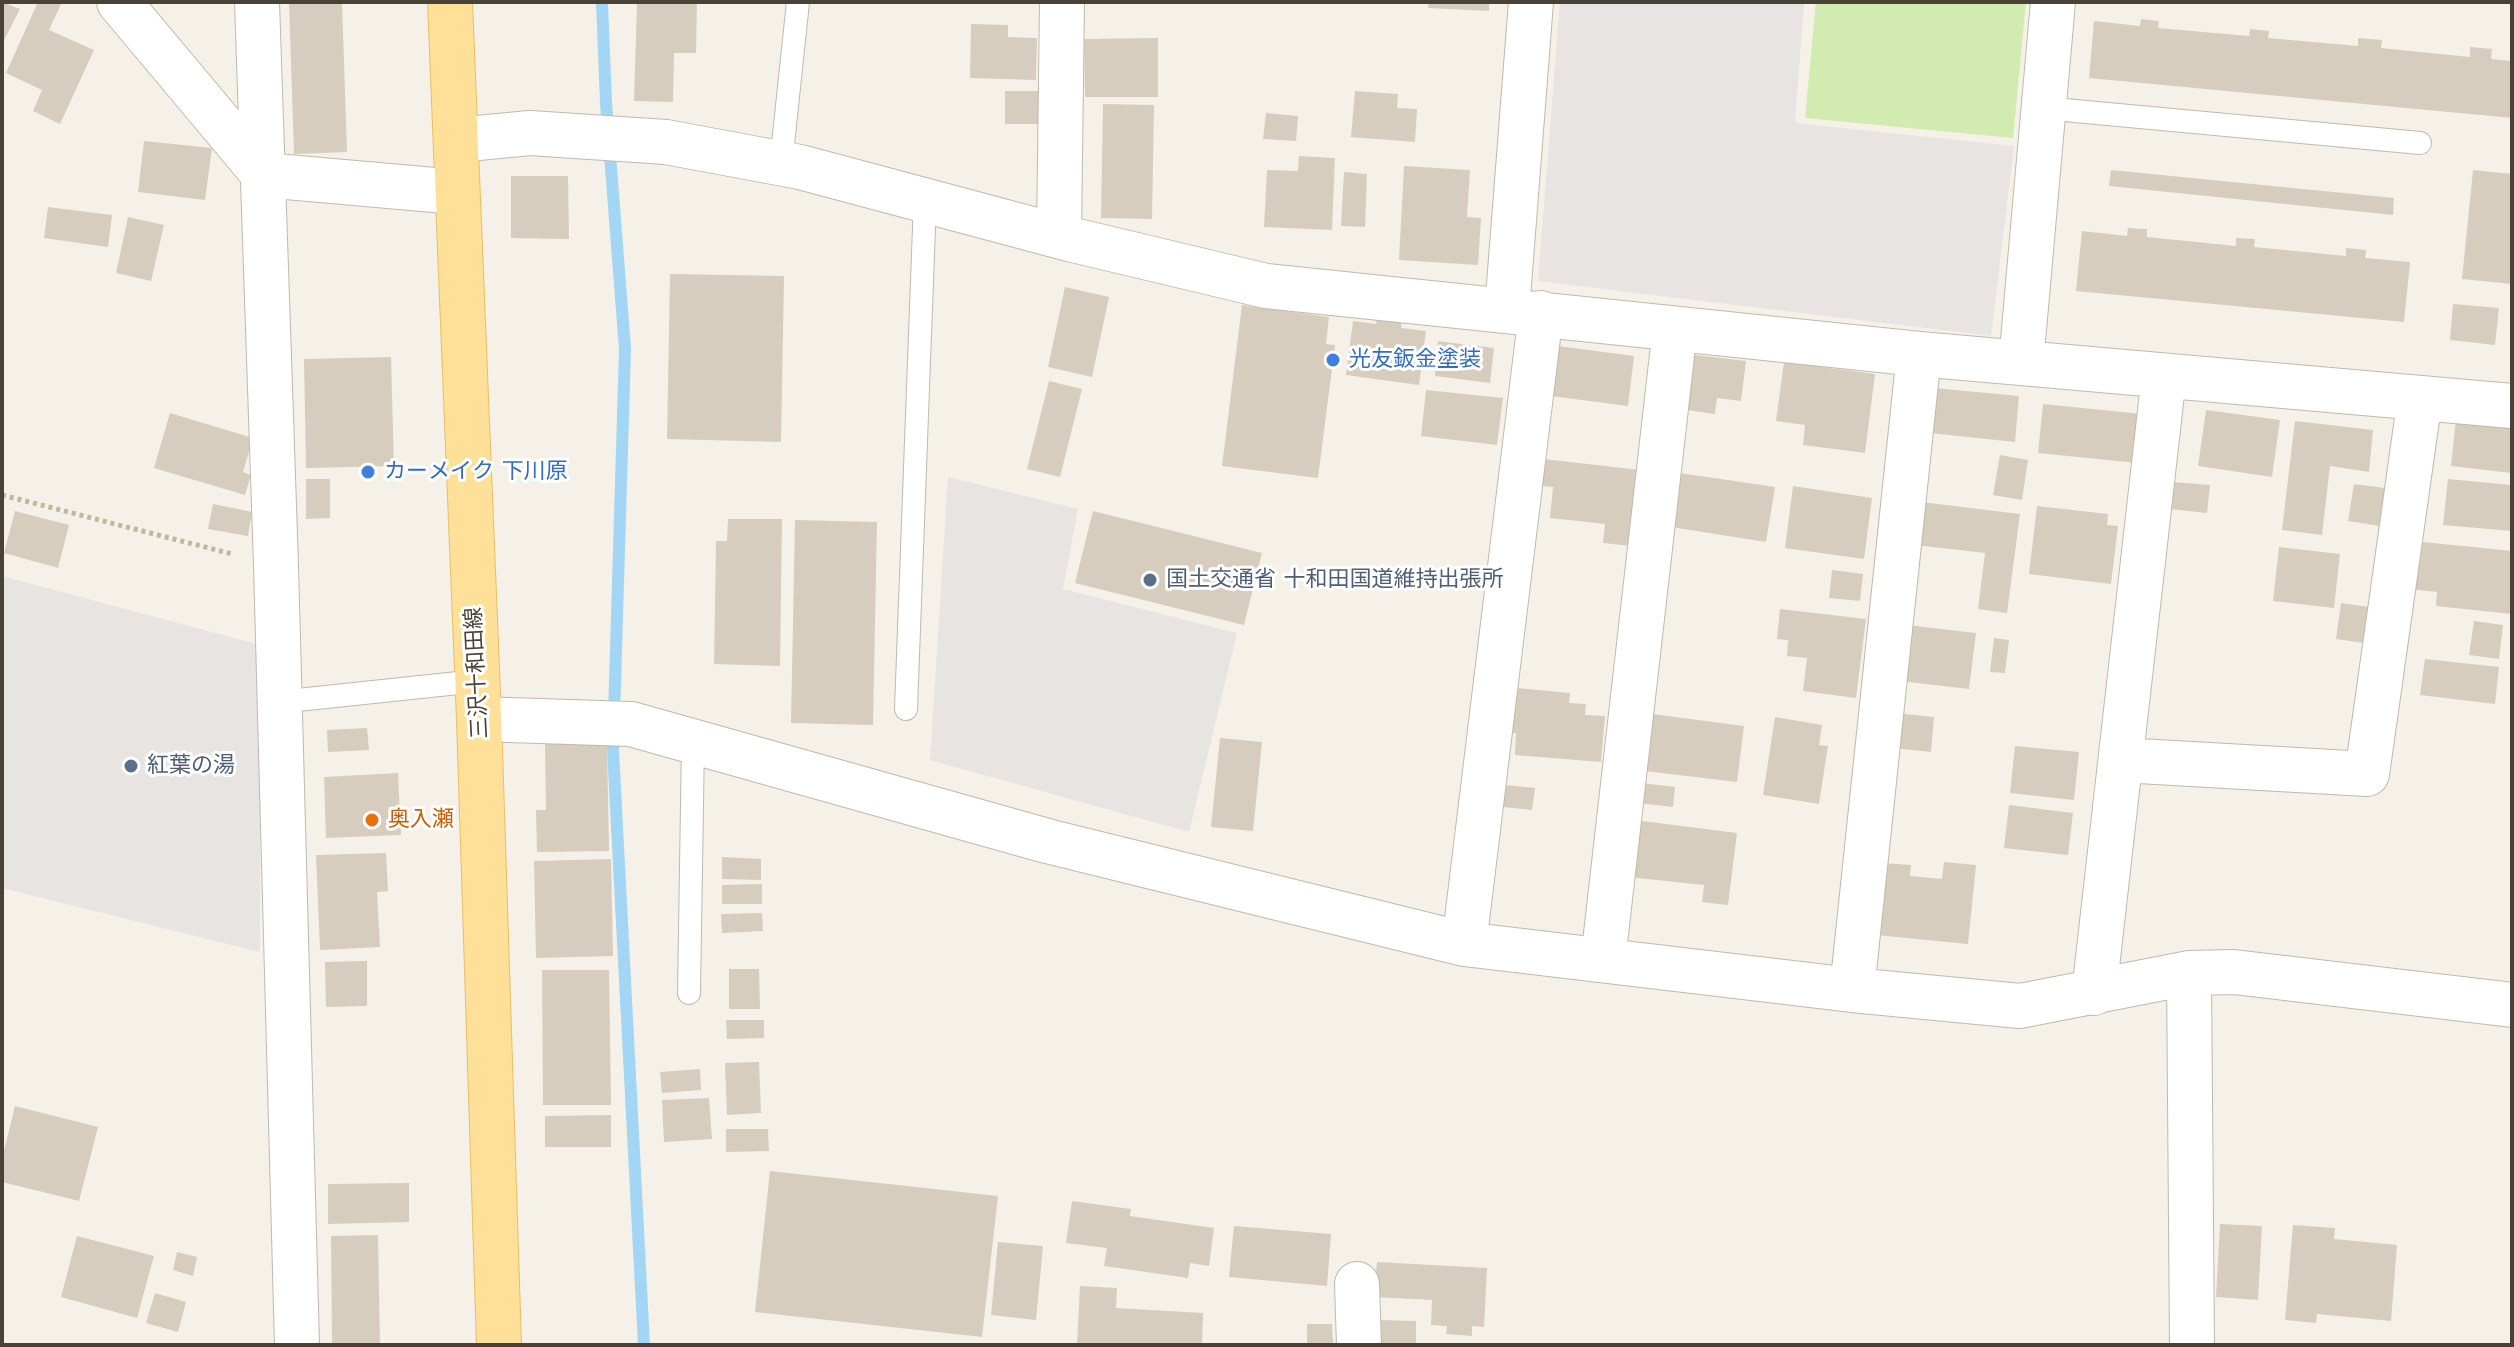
<!DOCTYPE html>
<meta charset="utf-8">
<style>
body{margin:0}
#map{position:relative;width:2514px;height:1347px;overflow:hidden;background:#f5f1e9;font-family:"Work Sans",sans-serif}
canvas{display:block}
.frame{position:absolute;inset:0;border:4px solid #494237;pointer-events:none}
</style>
<div id="map">
<canvas width="2514" height="1347"></canvas>
<div class="frame"></div>
</div>
<script>
const ctx = document.querySelector('canvas').getContext('2d');
ctx.lineJoin = 'round';
function fillPath(path, color) { ctx.fillStyle = color; ctx.fill(path, 'evenodd'); }
function trace(path, color, width, dash) { ctx.strokeStyle = color; ctx.lineWidth = width; ctx.lineCap = dash ? 'butt' : 'round'; ctx.setLineDash(dash || []); ctx.stroke(path); }
function drawText(font, color, halo, rows, align = 'center') {
  ctx.font = font + ' "Work Sans","Noto Sans JP",sans-serif'; ctx.lineWidth = 6; ctx.setLineDash([]); ctx.textBaseline = 'middle'; ctx.strokeStyle = halo; ctx.fillStyle = color; for (const [text, x, y, turn = 0] of rows) {
    ctx.save(); ctx.translate(x, y); ctx.rotate((+turn || 0) * Math.PI / 180); ctx.textAlign = isNaN(turn) ? turn : align; if (halo) ctx.strokeText(text, 0, 0); ctx.fillText(text, 0, 0); ctx.restore();
  }
}
const green = new Path2D(`
 M1816,2H2026L2013,138L1805,118Z`);
const parking = new Path2D(`
 M1560,2H1804L1795,123L2014,146L1991,336L1538,281Z
 M948,477L1078,509L1063,589L1237,633L1189,832L930,760Z
 M2,576L260,645V952L2,888Z`);
const stream = new Path2D(`
 M602,2L606,103L625,349L613,750L644,1345`);
const building = new Path2D(`
 M2,2L20,9L2,44Z
 M38,2H62L49,30L94,50L60,124L33,111L42,90L6,73Z
 M289,2H342L347,152L294,154Z
 M637,2H697L696,53H674L673,102L634,101Z
 M1429,2H1489V11L1428,8Z
 M2141,19L2159,21L2158,28L2249,36L2250,29L2269,31L2268,38L2358,46V38L2382,40L2381,48L2470,57V47L2492,49L2491,59L2512,61V118L2089,78L2094,21L2140,26Z
 M971,24L1008,25V37L1037,38L1036,80L970,78Z
 M1158,38V97H1085L1084,39Z
 M1005,91H1040L1039,124H1005Z
 M1355,91L1398,94L1397,108L1417,109L1415,142L1351,137Z
 M1103,104L1154,105L1152,219L1101,218Z
 M1266,113L1298,116L1296,141L1263,139Z
 M144,141L212,148L205,200L138,192Z
 M1299,156L1335,158L1332,230L1264,227L1267,170L1298,171Z
 M1404,166L1470,170L1467,217L1481,218L1478,265L1399,260Z
 M2111,170L2394,198L2393,215L2109,186Z
 M2473,170L2512,174V284L2462,279Z
 M1344,172L1367,174L1365,227L1341,226Z
 M511,176H568L569,239L511,238Z
 M48,207L112,215L108,247L44,238Z
 M128,217L164,225L151,281L116,273Z
 M2128,228L2147,229V237L2236,246V238L2255,239L2254,247L2346,256V248L2366,250L2365,258L2410,262L2404,322L2076,291L2082,231L2127,236Z
 M670,274L784,276L781,442L667,439Z
 M1065,287L1109,297L1092,377L1048,367Z
 M2453,304L2499,308L2495,345L2450,340Z
 M1242,305L1329,317L1326,344L1335,345L1318,478L1222,466Z
 M1377,314L1402,318L1401,328L1426,331L1419,385L1346,375L1353,321L1376,324Z
 M1438,341L1494,348L1490,383L1435,376Z
 M1558,346L1634,356L1628,406L1551,396Z
 M1687,354L1746,361L1741,401L1717,398L1715,414L1680,409Z
 M391,357L394,466L306,468L304,359Z
 M1784,362L1875,374L1865,453L1803,445L1805,425L1776,421Z
 M1049,381L1082,389L1060,477L1027,469Z
 M1934,388L2019,396L2015,442L1930,433Z
 M1426,390L1503,398L1497,445L1421,436Z
 M2043,404L2142,414L2137,463L2038,453Z
 M2206,410L2280,420L2272,477L2198,466Z
 M170,413L253,438L243,472L251,475L245,495L154,468Z
 M2456,419L2512,425V473L2451,466Z
 M2295,421L2373,430L2369,472L2330,466L2322,535L2282,530Z
 M2000,455L2028,460L2022,500L1993,495Z
 M1535,458L1640,470L1631,546L1603,543L1605,524L1550,518L1553,487L1532,485Z
 M1673,472L1775,487L1766,542L1665,526Z
 M306,479H330V518L306,519Z
 M2448,479L2512,485V531L2443,525Z
 M2172,482L2210,485L2207,513L2170,509Z
 M2354,484L2385,488L2380,526L2348,521Z
 M1793,486L1872,498L1864,559L1785,548Z
 M1921,502L2020,514L2007,613L1978,609L1985,553L1915,545Z
 M213,504L252,512L248,536L208,529Z
 M2037,506L2108,514L2107,525L2118,526L2111,584L2029,574Z
 M15,511L69,525L58,568L4,553Z
 M1093,511L1262,553L1244,625L1075,583Z
 M728,519H782L780,666L714,664L716,541H727Z
 M795,520L877,522L873,725L791,723Z
 M2413,541L2512,551V614L2436,606L2437,592L2409,589Z
 M2279,547L2340,554L2334,608L2273,601Z
 M1832,570L1863,574L1860,601L1829,598Z
 M2341,603L2369,607L2364,643L2336,639Z
 M1780,609L1866,619L1856,698L1803,691L1807,658L1787,656L1788,640L1777,639Z
 M2474,621L2503,625L2499,659L2469,655Z
 M1907,625L1976,633L1969,689L1900,681Z
 M1994,638L2009,640L2005,673L1990,672Z
 M2425,659L2499,667L2495,704L2420,695Z
 M1506,687L1570,693L1569,703L1586,704L1585,715L1605,716L1601,762L1515,755L1516,733L1502,732Z
 M1896,713L1934,717L1931,752L1893,748Z
 M1652,714L1744,726L1737,782L1645,771Z
 M1775,717L1822,725L1819,745L1828,746L1819,804L1763,795Z
 M367,728L369,750L328,752L327,730Z
 M1220,738L1262,742L1253,831L1211,827Z
 M607,742L609,851L537,852L536,810H546L545,743Z
 M2015,746L2079,752L2074,800L2010,793Z
 M398,773L401,835L326,838L324,777Z
 M1641,783L1675,787L1673,807L1639,803Z
 M1505,785L1535,788L1532,810L1503,807Z
 M2009,805L2073,813L2068,855L2004,848Z
 M1634,820L1737,833L1728,905L1702,902L1704,885L1628,877Z
 M386,853L388,891L377,892L380,947L320,950L316,855Z
 M722,857L761,859V880L722,879Z
 M611,859L613,956L536,958L534,861Z
 M1944,862L1976,865L1968,944L1876,935L1883,863L1911,865L1910,876L1942,879Z
 M762,884V904H722V885Z
 M762,913L763,931L722,933L721,914Z
 M367,961V1006L326,1007L325,962Z
 M729,969H759L760,1009H729Z
 M542,970H609L611,1105H543Z
 M726,1020H764V1038L727,1039Z
 M759,1062L761,1113L727,1115L725,1063Z
 M700,1069L701,1090L662,1093L660,1072Z
 M709,1098L712,1139L664,1142L662,1100Z
 M15,1106L98,1127L79,1201L2,1182V1159Z
 M611,1115V1147H545V1116Z
 M726,1129H768L769,1151L726,1152Z
 M770,1171L998,1196L982,1337L755,1312Z
 M409,1183V1222L328,1224V1184Z
 M1072,1201L1131,1209L1130,1216L1214,1228L1209,1266L1190,1263L1188,1278L1104,1266L1107,1248L1066,1243Z
 M2220,1224L2262,1226L2258,1300L2216,1297Z
 M2293,1225L2335,1228L2334,1239L2397,1245L2391,1321L2317,1314L2316,1323L2285,1320Z
 M1234,1226L1331,1234L1327,1286L1229,1277Z
 M378,1235L380,1345H332L331,1236Z
 M77,1236L154,1256L137,1318L61,1297Z
 M998,1242L1043,1246L1036,1320L991,1315Z
 M177,1252L197,1257L193,1276L173,1270Z
 M1377,1262L1487,1268L1484,1327L1472,1326V1336L1446,1334L1447,1326L1431,1325L1432,1300L1374,1297Z
 M1080,1286L1117,1288L1116,1308L1203,1313L1202,1345H1077Z
 M155,1293L186,1302L178,1332L146,1323Z
 M1378,1320L1416,1321V1345H1378Z
 M1307,1324H1332L1333,1345H1307Z`);
const path = new Path2D(`
 M2,495L232,554`);
const service = new Path2D(`
 M2043,108L2420,143
 M781,163L798,2
 M279,702L477,681
 M906,709L925,201
 M689,993L693,742`);
const minor = new Path2D(`
 M119,2L264,175L457,192
 M257,2L276,565L297,1345
 M457,140L530,133L666,142L800,167L1069,239L1266,286L1919,354L2512,406
 M1059,236L1062,2
 M1507,310L1531,2
 M2021,363L2053,2
 M479,719L631,724L1047,841L1464,944L1852,990L2020,1006L2189,973L2192,1345
 M2121,760L2367,774L2420,398
 M1464,944L1541,313
 M1603,960L1675,329
 M2189,973L2234,972L2512,1005
 M1852,990L1919,354
 M2094,993L2164,376
 M1357,1284L1359,1345`);
const primary = new Path2D(`
 M450,2L479,719L499,1345`);
const markers = [
 [1333,360,8,"#3f7fe0"],
 [368,472,8,"#3f7fe0"],
 [1150,580,8,"#5c6f8a"],
 [131,766,8,"#5c6f8a"],
 [372,820,8,"#e8710a"]
];
const shopNames = [
 ["光友鈑金塗装",1349,360],
 ["カーメイク 下川原",384,472]
];
const serviceNames = [
 ["国土交通省 十和田国道維持出張所",1166,580],
 ["紅葉の湯",147,766]
];
const streetNames = [
 ["三沢十和田線",477,673,-93]
];
const foodNames = [
 ["奥入瀬",388,820]
];
fillPath(green, '#d2ebb0');
fillPath(parking, '#e7e4e1');
trace(stream, '#a3d5f4', 12);
fillPath(building, '#d7cdbe');
trace(service, '#c1b9ab', 24);
trace(minor, '#c1b9ab', 46);
trace(primary, '#e9be63', 46);
trace(path, '#c4b59c', 5, [4, 4]);
trace(service, '#fff', 22);
trace(minor, '#fff', 44);
trace(primary, '#ffe098', 44);
for (const [x, y, r, color] of markers) { const dot = new Path2D(); dot.arc(x, y, r, 0, 2 * Math.PI); ctx.fillStyle = color; ctx.fill(dot); trace(dot, '#fff', 3); }
drawText('22px', '#366cbe', '#fff', shopNames, 'left');
drawText('22px', '#4e5e75', '#fff', serviceNames, 'left');
drawText('22px', '#494237', '#fff', streetNames);
drawText('22px', '#c56008', '#fff', foodNames, 'left');
</script>
